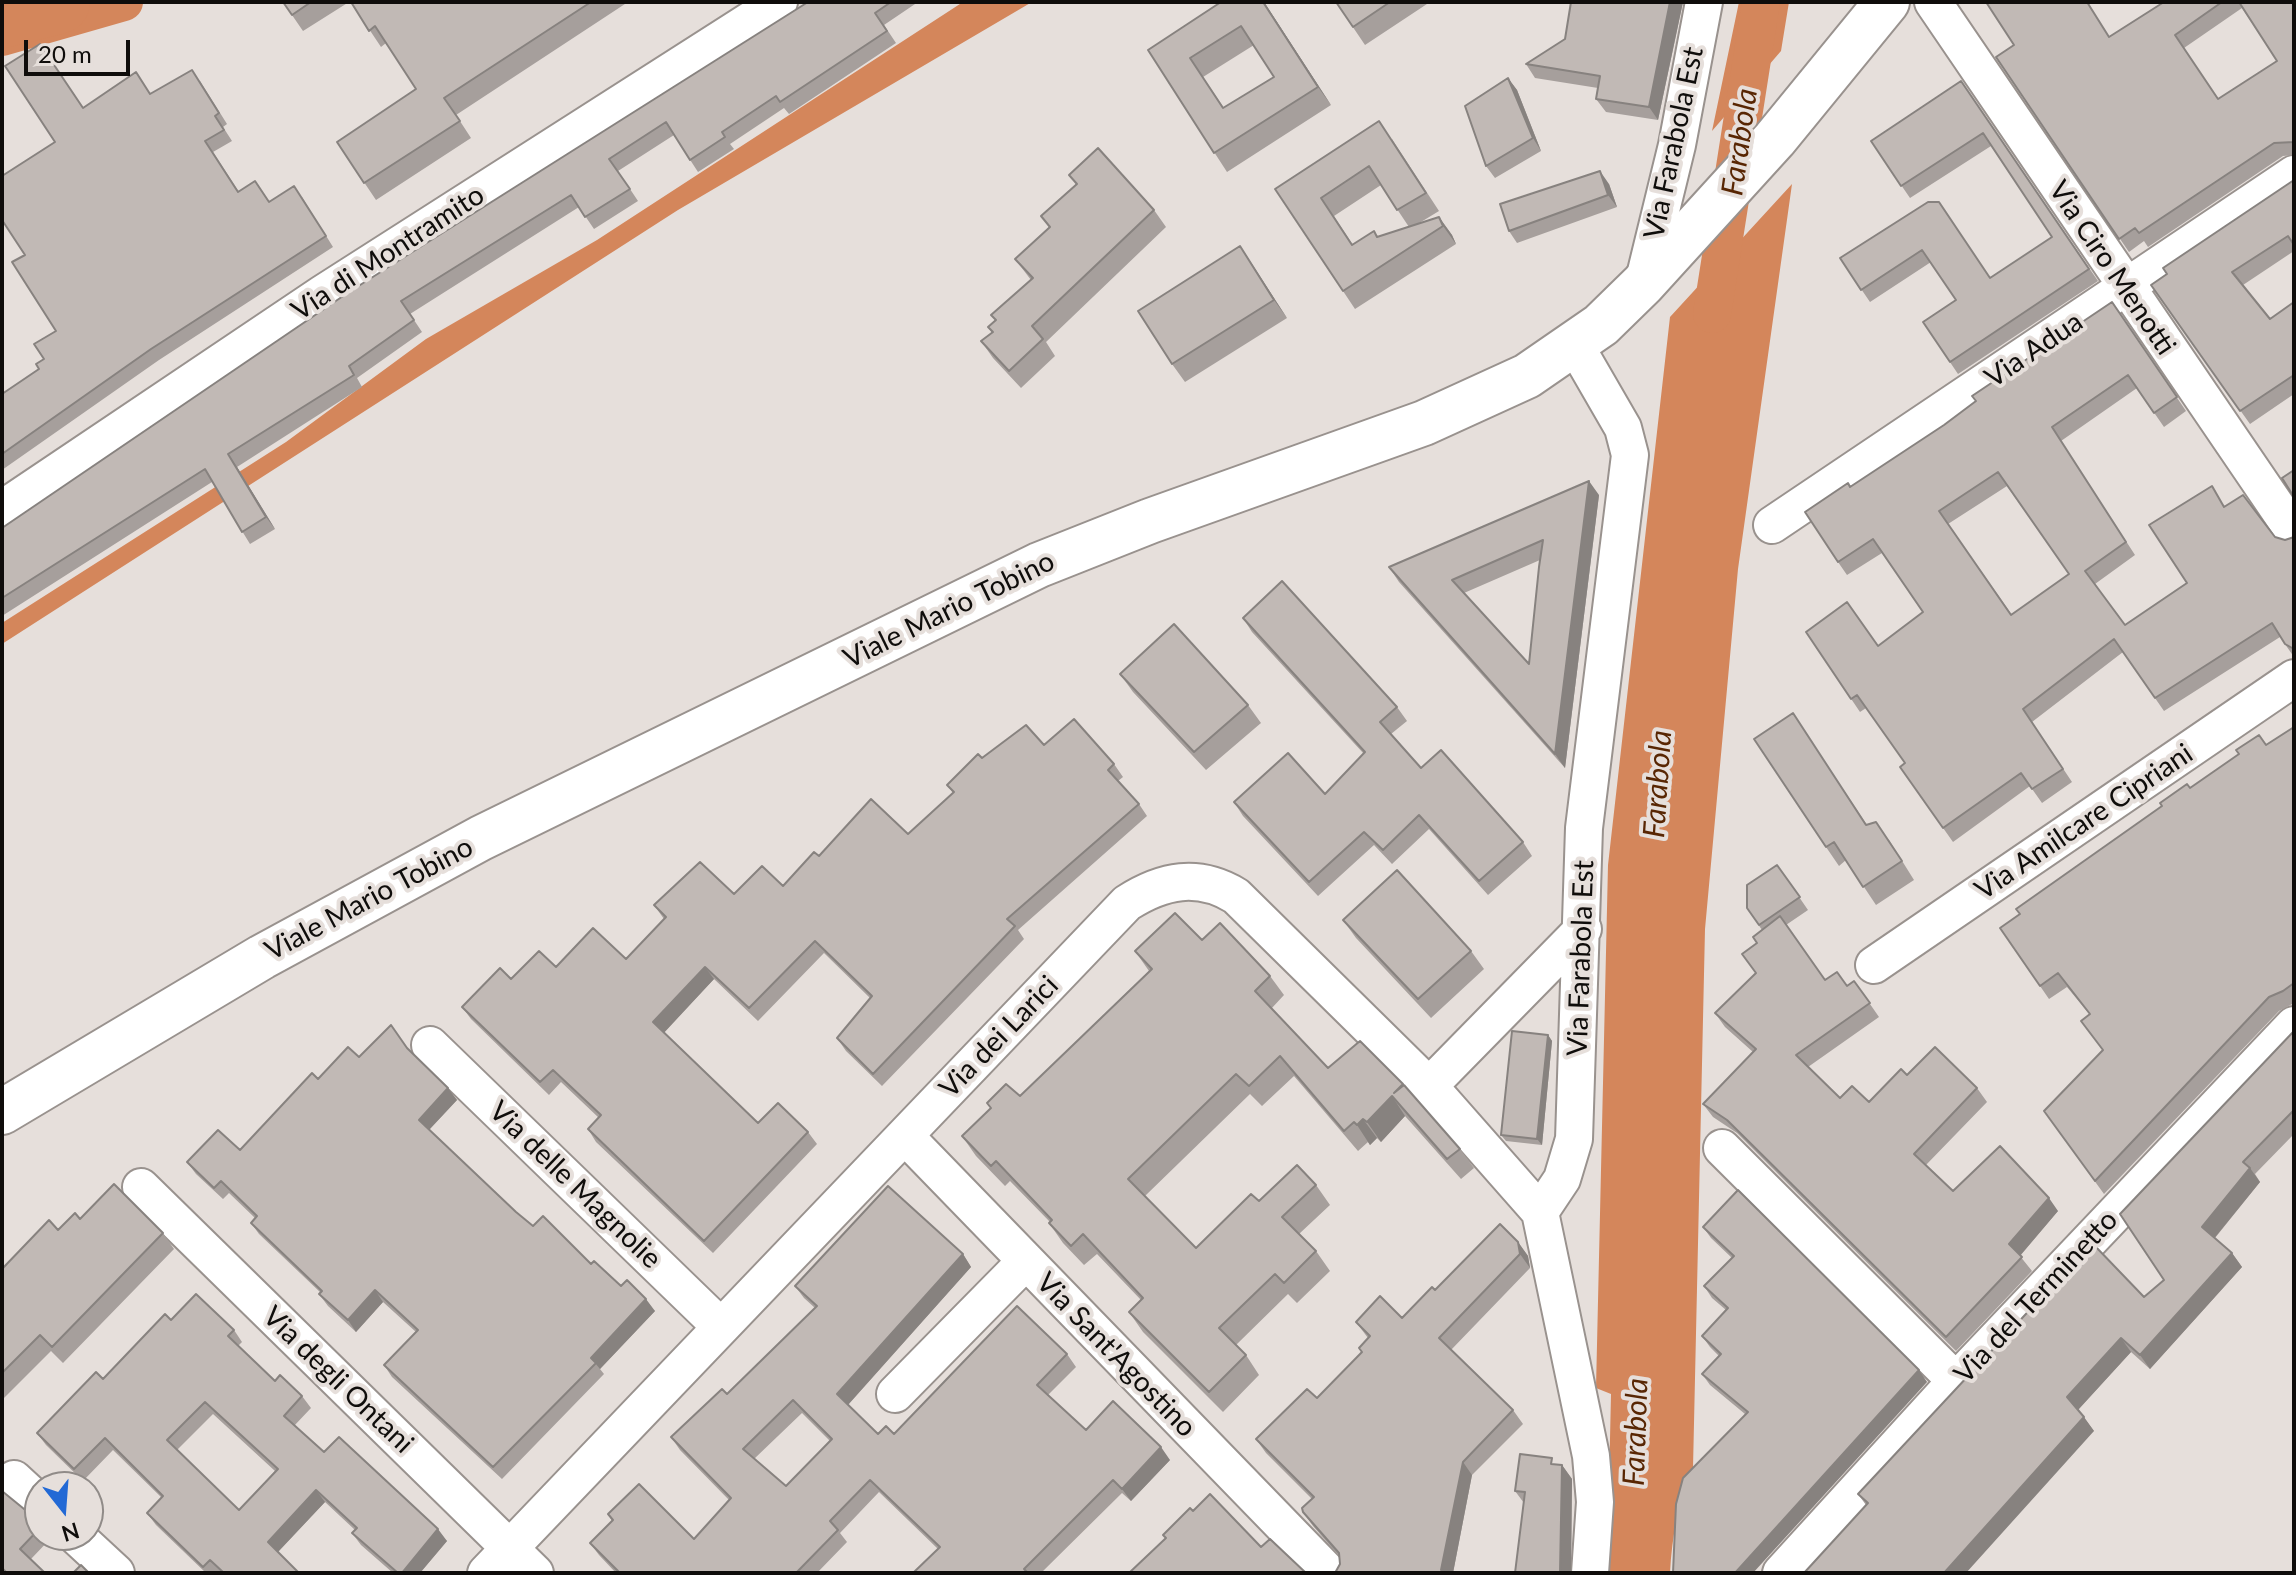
<!DOCTYPE html>
<style>
body{margin:0}
#map{position:relative;width:2296px;height:1575px;overflow:hidden;background:#e6dfdb;font-family:Lato,sans-serif}
canvas{display:block}
.frame{position:absolute;inset:0;border:4px solid #0f0d0b;pointer-events:none}
.north{position:absolute;left:24px;top:1471px;width:80px;height:80px;box-sizing:border-box;background:#e6dfdb;border:2px solid #908b88;border-radius:50%;rotate:163deg;font-size:22px;font-weight:700;line-height:32px;text-align:center;color:#0f0d0b}
.north::after{content:'';display:block;margin:auto;width:28px;height:36px;background:#2269d5;clip-path:polygon(50% 0,100% 100%,50% 72%,0 100%)}
.scale{position:absolute;left:24px;top:40px;width:106px;height:36px;box-sizing:border-box;border:4px solid #0f0d0b;border-top:0;padding-left:10px;font-size:24px;line-height:28px;white-space:nowrap;color:#0f0d0b;-webkit-text-stroke:6px #e6dfdb;paint-order:stroke}
</style>
<div id="map">
<canvas width="2296" height="1575"></canvas>
<div class="frame"></div>
<div class="north">N</div>
<div class="scale">20 m</div>
</div>
<script>
const ctx = document.querySelector('canvas').getContext('2d');
ctx.lineJoin = 'round';
function fillPath(path, color) { ctx.fillStyle = color; ctx.fill(path, 'evenodd'); }
function trace(path, color, width, dash) { ctx.strokeStyle = color; ctx.lineWidth = width; ctx.lineCap = dash ? 'butt' : 'round'; ctx.setLineDash(dash || []); ctx.stroke(path); }
function drawText(font, color, halo, rows, align = 'center') {
  ctx.font = font + ' Lato,sans-serif'; ctx.lineWidth = 8; ctx.setLineDash([]); ctx.textBaseline = 'middle'; ctx.strokeStyle = halo; ctx.fillStyle = color; for (const [text, x, y, turn = 0] of rows) {
    ctx.save(); ctx.translate(x, y); ctx.rotate((+turn || 0) * Math.PI / 180); ctx.textAlign = isNaN(turn) ? turn : align; if (halo) ctx.strokeText(text, 0, 0); ctx.fillText(text, 0, 0); ctx.restore();
  }
}
const water = new Path2D(`
 M963,2H1032L678,210L2,644V623L286,442L426,339L597,240Z
 M1739,2H1789L1781,51L1712,131Z
 M1792,184L1738,569L1705,929L1693,1468C1678,1503 1672,1536 1670,1573H1607L1611,1394L1596,1388L1608,865L1670,317Z`);
const canal = new Path2D(`
 M2,37L124,2
 M1712,314L1761,2`);
const river = new Path2D(`
 M2,16L58,2`);
const minor = new Path2D(`
 M1933,2L2294,532
 M1643,284L1677,145L1704,2
 M1575,345L1623,428L1630,455L1584,828L1574,1139L1562,1179L1540,1212L1591,1456L1595,1502L1590,1573
 M2,509L322,294L779,2
 M1772,525L2294,174
 M1874,965L2294,678
 M430,1045L720,1326
 M1429,1086L1583,929
 M905,1136L1329,1573
 M1722,1148L1956,1381
 M141,1187L535,1573
 M895,1394L1026,1261
 M14,1479L40,1503
 M75,1535L116,1573
 M486,1573L1127,903C1163,880 1198,873 1236,896L1429,1086L1540,1212
 M1781,1573L1956,1381L2294,1025`);
const secondary = new Path2D(`
 M2,1112L262,957L481,838L1039,565L1150,521L1424,423L1527,376L1601,325L1643,284L1775,139L1887,2`);
const wall = new Path2D(`
 M283,2H349L303,31Z
 M351,2H628L456,115L471,138L376,200L337,142L416,89L386,43L381,47Z
 M808,2H918L884,25L896,43L789,114L784,108L730,144L734,149L698,172L674,135L618,171L638,201L594,229L579,207L410,314L422,332L357,378L362,387L237,467L275,529L250,544L212,482L2,616V528Z
 M1221,2H1264L1331,105L1227,172L1148,50ZM1254,45L1274,77L1224,108L1203,77Z
 M1336,2H1430L1365,45Z
 M1683,2L1658,120L1606,112L1596,99L1598,88L1535,78L1526,64L1565,39Z
 M2164,2H2294V155L2283,156L2148,247L2144,241L2129,252L1996,57L2110,36ZM2242,8L2277,61L2218,99L2184,48Z
 M1508,78L1517,90L1541,151L1495,178L1486,166Z
 M200,81L227,124L223,127L232,141L213,152L239,192L269,202L302,197L333,247L159,360L2,470V394L39,369L56,331L25,255L55,142L83,108L151,94Z
 M1961,81L2098,281L1958,374L1923,322L1956,300L1931,262L1870,302L1840,258L1928,202L1990,278L2052,237L1991,146L1910,198L1871,141Z
 M1392,139L1439,211L1416,225L1439,217L1452,235L1456,244L1355,309L1275,189ZM1381,185L1409,227L1353,245L1334,216Z
 M1069,175L1154,210L1166,227L1046,342L1055,356L1021,388L993,358L981,341L992,333L988,327L995,320L991,315L1031,280L1015,259L1049,227L1041,216L1076,184Z
 M2294,180V251L2243,285L2270,319L2294,302V394L2250,424L2151,285Z
 M1609,184L1617,207L1517,243L1509,231Z
 M1240,246L1287,318L1185,382L1172,364Z
 M2112,302L2186,411L2164,427L2137,388L2061,441L2135,555L2095,584L2125,625L2187,583L2225,506L2275,537L2285,540L2294,537V657L2280,637L2164,711L2123,652L2032,722L2072,782L2042,803L2030,786L1953,842L1900,767L1905,763L1866,708L1860,712L1806,632L1878,646L1923,612L1882,553L1847,575L1838,562L1851,487L1944,425ZM2007,486L2069,574L2012,615L1948,524Z
 M1599,495L1565,768L1399,582L1389,567ZM1540,560L1529,664L1464,593Z
 M1243,618L1397,707L1407,721L1391,734L1421,768L1523,842L1532,856L1488,895L1429,829L1392,864L1374,845L1318,896L1243,816L1234,802L1325,794L1364,754L1252,632Z
 M1120,674L1248,705L1261,723L1206,770L1133,692Z
 M2294,727V1003L2279,1011L2104,1194L2044,1111L2103,1050L2081,1021L2090,1015L2067,987L2049,999L2000,928L2190,788L2266,745Z
 M1805,732L1867,825L1889,840L1914,880L1876,905L1846,860L1839,866L1826,847Z
 M1044,745L1114,764L1123,777L1118,781L1139,804L1147,816L1018,930L1024,939L882,1086L846,1051L837,1038L870,998L824,953L758,1021L714,979L664,1032L758,1123L808,1132L817,1144L713,1253L596,1142L588,1129L599,1118L561,1082L549,1095L471,1019L462,1007L511,979L556,967L626,959L664,919L654,905L734,894L783,886L819,856L908,834L953,793L947,785L982,758Z
 M1777,865L1808,910L1786,925L1825,980L1847,986L1854,981L1879,1017L1808,1067L1840,1098L1869,1102L1907,1075L1977,1088L1987,1102L1926,1165L1953,1191L2058,1211L2020,1256L2032,1271L1956,1351L1737,1133L1713,1117L1703,1104L1753,1052L1725,1027L1715,1013L1756,973L1757,943L1762,930L1747,908Z
 M1343,920L1471,951L1484,969L1431,1018L1356,938Z
 M1202,940L1270,976L1284,995L1271,1009L1328,1068L1360,1041L1460,1149L1474,1168L1461,1179L1405,1116L1381,1142L1377,1138L1370,1145L1368,1142L1358,1151L1294,1076L1262,1106L1250,1094L1145,1196L1196,1248L1259,1201L1316,1185L1330,1205L1299,1234L1316,1251L1330,1271L1297,1303L1288,1294L1236,1345L1246,1355L1259,1375L1223,1412L1143,1332L1129,1312L1141,1300L1097,1254L1084,1265L1063,1243L1049,1223L1050,1222L1010,1181L1005,1186L976,1156L962,1136L991,1109L987,1103L1020,1096L1149,971L1135,951Z
 M2294,1031V1134L2255,1174L2260,1182L2215,1238L2232,1253L2242,1267L2150,1369L2131,1352L2078,1410L2094,1431L1866,1505L1858,1494L2056,1289L2144,1297L2164,1280Z
 M1548,1035L1552,1041L1542,1145L1506,1141L1501,1135Z
 M407,1048L457,1100L429,1130L516,1212L533,1226L591,1264L655,1311L600,1369L604,1374L502,1479L392,1377L384,1365L416,1332L383,1302L356,1332L328,1306L319,1294L321,1293L259,1234L251,1223L255,1218L229,1193L223,1199L196,1174L187,1162L240,1150L318,1079L359,1057Z
 M80,1219L163,1233L174,1249L63,1363L51,1351L2,1400V1269L58,1230Z
 M1703,1227L1927,1382L1745,1414L1710,1385L1702,1374L1719,1356L1710,1347L1702,1336L1726,1310L1712,1298L1704,1286L1732,1258L1711,1238Z
 M1518,1242L1528,1256L1530,1268L1451,1350L1513,1410L1523,1424L1472,1475L1453,1573H1335L1340,1564L1339,1556L1313,1526L1303,1512L1312,1499L1266,1453L1256,1439L1317,1398L1362,1352L1359,1348L1368,1338L1356,1322L1402,1318L1435,1290Z
 M963,1254L971,1267L848,1405L878,1434H894L1067,1354L1076,1367L1048,1395L1086,1430L1170,1460L1131,1501L1122,1493L1041,1573H913L938,1549L879,1492L840,1533L847,1542L817,1573H616L599,1555L590,1543L612,1521L608,1514L694,1539L729,1500L680,1450L671,1437L727,1394L815,1308L804,1298L795,1286ZM802,1413L830,1441L786,1486L754,1459Z
 M171,1320L234,1330L242,1342L238,1346L275,1381L302,1396L311,1408L294,1426L324,1452L447,1541L420,1573H393L361,1545L352,1533L355,1530L325,1502L278,1552L299,1573H220L218,1572L217,1573H206L156,1525L147,1513L162,1498L113,1450L83,1481L46,1445L37,1433L103,1379ZM213,1414L275,1471L239,1510L177,1450Z
 M1556,1465H1562L1572,1479L1571,1573H1515L1524,1503L1515,1491Z
 M2,1491L40,1522V1535H51L52,1537L31,1559L45,1573H2Z`);
const shadedWall = new Path2D(`
 M1263,2H1264L1331,105L1318,87Z
 M1670,2H1683L1658,120L1649,107Z
 M1508,78L1517,90L1541,151L1533,138Z
 M1600,171L1609,184L1617,207L1608,195Z
 M1439,217L1452,235L1456,244L1443,226Z
 M1240,246L1252,264L1287,318L1274,300Z
 M228,454L237,467L275,529L266,517Z
 M1589,481L1599,495L1565,768L1555,754Z
 M705,967L714,979L662,1035L653,1022Z
 M1548,1035L1552,1041L1542,1145L1537,1139Z
 M448,1088L457,1100L427,1132L419,1120Z
 M1392,1096L1405,1116L1381,1142L1367,1122Z
 M1363,1119L1377,1138L1370,1145L1357,1125Z
 M2250,1168L2260,1182L2212,1241L2202,1227Z
 M2049,1198L2058,1211L2018,1258L2009,1244Z
 M1518,1242L1528,1256L1530,1268L1520,1254Z
 M2232,1253L2242,1267L2150,1369L2140,1355Z
 M963,1254L971,1267L846,1407L837,1394Z
 M375,1290L383,1302L356,1332L348,1320Z
 M646,1299L655,1311L600,1369L591,1358Z
 M2121,1338L2131,1352L2077,1411L2067,1397Z
 M1919,1370L1927,1382L1753,1573H1735Z
 M2084,1417L2094,1431L1966,1573H1944Z
 M1161,1447L1170,1460L1131,1501L1122,1489Z
 M1463,1462L1472,1475L1453,1573H1443L1441,1570Z
 M1562,1465L1572,1479L1571,1573H1560Z
 M316,1490L325,1502L276,1554L268,1542Z
 M438,1529L447,1541L420,1573H402Z`);
const building = new Path2D(`
 M283,2H311L292,15Z
 M351,2H591L444,98L460,121L364,183L337,142L416,89L375,26L369,31Z
 M808,2H891L875,13L887,31L780,102L776,96L722,132L725,137L690,160L666,122L609,159L630,189L585,217L571,195L401,301L414,320L349,366L354,375L228,454L266,517L242,532L205,469L2,598V528L349,292Z
 M1221,2H1263L1318,87L1214,153L1148,50ZM1241,26L1274,77L1223,108L1190,58Z
 M1336,2H1390L1353,27Z
 M1571,2H1670L1649,107L1596,99L1600,76L1526,64L1565,39Z
 M1986,2H2087L2109,37L2164,2H2222L2175,35L2218,99L2277,61L2239,2H2294V142L2274,143L2139,233L2135,228L2119,239L1996,57L2014,45Z
 M40,44L83,108L136,72L150,94L192,70L219,113L215,116L224,130L205,141L238,192L255,181L269,202L294,186L326,236L151,349L2,454V394L39,369L36,364L44,359L34,344L56,331L12,262L25,255L2,220V176L55,142L5,66Z
 M1508,78L1533,138L1486,166L1465,106Z
 M1961,81L2089,269L1950,362L1923,322L1956,300L1922,250L1861,290L1840,258L1928,202H1939L1990,278L2052,237L1983,133L1901,186L1871,141Z
 M1379,121L1426,193L1397,210L1369,166L1321,198L1352,245L1374,231L1377,237L1439,217L1443,226L1343,291L1275,189Z
 M1098,148L1154,210L1032,326L1043,339L1009,371L981,341L993,332L988,327L996,320L991,315L1033,278L1015,259L1050,227L1041,216L1077,184L1069,175Z
 M1600,171L1608,195L1509,231L1500,204Z
 M2294,180V245L2288,236L2232,272L2270,319L2294,302V375L2240,411L2151,285L2167,274L2163,268Z
 M1240,246L1274,300L1172,364L1138,311Z
 M2112,302L2177,397L2154,413L2128,375L2052,427L2126,542L2085,571L2125,625L2187,583L2149,525L2212,486L2224,507L2243,495L2275,537L2285,540L2294,537V649L2285,644L2272,623L2155,698L2114,639L2023,709L2063,769L2032,789L2021,773L1943,828L1900,767L1905,763L1857,695L1851,699L1806,632L1847,602L1878,646L1923,612L1873,539L1838,562L1805,512L1848,483L1850,487L1944,425L1976,401L1972,396ZM1998,472L2069,574L2011,615L1939,511Z
 M2294,470V497L2282,478Z
 M1589,481L1555,754L1389,567ZM1543,540L1539,567L1529,664L1452,580Z
 M1282,581L1397,707L1380,722L1421,768L1441,750L1523,842L1479,881L1419,815L1383,850L1364,832L1309,882L1234,802L1288,753L1325,794L1365,752L1243,618Z
 M1174,624L1248,705L1194,752L1120,674Z
 M1793,713L1866,825L1876,822L1902,861L1863,887L1834,842L1826,847L1754,739Z
 M1074,719L1114,764L1108,770L1139,804L1007,919L1015,926L873,1074L837,1038L872,996L815,941L749,1008L705,967L653,1022L758,1123L778,1103L808,1132L704,1241L588,1129L601,1115L553,1070L540,1082L462,1007L500,968L511,979L539,951L556,967L593,928L626,959L666,917L654,905L700,862L734,894L762,866L783,886L814,852L819,856L871,799L908,834L954,792L947,785L978,754L982,758L1026,725L1044,745Z
 M2294,727V983L2283,991L2269,997L2095,1181L2044,1111L2103,1050L2081,1021L2090,1014L2058,973L2040,986L2000,928L2020,914L2016,909L2162,806L2160,803L2187,784L2190,788L2239,754L2236,750L2259,735L2266,745Z
 M1777,865L1800,897L1759,925L1747,908V885Z
 M1397,870L1471,951L1418,999L1343,920Z
 M1175,913L1202,940L1220,923L1270,976L1255,991L1328,1068L1360,1041L1403,1084L1394,1093L1404,1085L1460,1149L1447,1159L1392,1096L1367,1122L1363,1119L1357,1125L1354,1122L1344,1131L1280,1056L1249,1086L1236,1074L1128,1179L1196,1248L1251,1194L1259,1201L1297,1165L1316,1185L1282,1217L1316,1251L1284,1283L1275,1274L1219,1328L1246,1355L1209,1392L1129,1312L1143,1298L1083,1234L1071,1246L1049,1223L1052,1220L996,1161L991,1166L962,1136L991,1108L987,1103L1006,1084L1020,1096L1152,969L1135,951Z
 M1780,916L1825,980L1837,972L1847,986L1854,981L1870,1003L1796,1055L1840,1098L1852,1086L1869,1102L1901,1069L1907,1075L1935,1047L1977,1088L1914,1154L1953,1191L2000,1146L2049,1198L2009,1244L2022,1257L1946,1337L1727,1120L1703,1104L1756,1049L1715,1013L1756,973L1742,954L1757,943L1753,937Z
 M391,1025L407,1048L448,1088L419,1120L516,1212L533,1226L543,1216L591,1264L594,1261L621,1286L627,1280L646,1299L591,1358L596,1363L493,1467L384,1365L418,1330L375,1290L348,1320L319,1294L322,1291L251,1223L257,1216L221,1181L214,1188L187,1162L218,1130L240,1150L312,1073L318,1079L348,1047L359,1057Z
 M1512,1031L1548,1035L1537,1139L1501,1135Z
 M2294,1031V1105L2293,1107L2294,1110L2243,1162L2250,1168L2202,1227L2232,1253L2140,1355L2121,1338L2067,1397L2084,1417L1944,1573H1804L1868,1503L1858,1494L2052,1286L2056,1289L2095,1246L2144,1297L2164,1280L2120,1214Z
 M114,1184L163,1233L52,1347L40,1335L2,1373V1269L49,1220L58,1230L75,1213L80,1219Z
 M888,1186L963,1254L837,1394L878,1434L886,1426L894,1434L1017,1306L1067,1354L1037,1385L1086,1430L1113,1401L1161,1447L1122,1489L1113,1480L1024,1569L1028,1573H913L940,1547L870,1480L830,1521L838,1530L796,1573H620L590,1543L613,1520L608,1514L639,1484L694,1539L731,1498L671,1437L722,1389L727,1394L817,1306L795,1286ZM793,1400L832,1439L786,1486L743,1449Z
 M1738,1190L1919,1370L1735,1573H1673L1676,1504L1683,1478L1748,1412L1702,1374L1721,1354L1702,1336L1728,1308L1704,1286L1734,1256L1703,1227Z
 M1500,1224L1518,1242L1520,1254L1439,1338L1513,1410L1463,1462L1441,1570L1451,1571L1450,1573H1335L1340,1564L1339,1553L1303,1512L1302,1508L1314,1497L1256,1439L1307,1389L1317,1398L1362,1352L1359,1348L1370,1336L1356,1322L1380,1296L1402,1318L1432,1287L1435,1290Z
 M196,1294L234,1330L228,1336L275,1381L280,1375L302,1396L284,1416L324,1452L339,1437L438,1529L402,1573H398L352,1533L357,1528L316,1490L268,1542L299,1573H224L210,1560L203,1567L147,1513L163,1496L105,1438L74,1469L37,1433L96,1372L103,1379L165,1314L171,1320ZM205,1402L278,1469L239,1510L167,1440Z
 M1520,1454L1552,1458L1551,1464L1562,1465L1560,1573H1515L1525,1492L1515,1491Z
 M2,1491L40,1522V1528L20,1549L45,1573H7L2,1568Z
 M1210,1494L1261,1547L1270,1539L1306,1573H1129L1166,1538L1163,1535L1190,1508L1193,1511Z
 M81,1565L89,1573H73Z`);
const streetNames = [
 ["Via Farabola Est",1674,143,-78],
 ["Via di Montramito",388,253,-33],
 ["Via Ciro Menotti",2112,268,56],
 ["Via Adua",2034,350,-34],
 ["Viale Mario Tobino",949,610,-26],
 ["Via Amilcare Cipriani",2084,822,-34],
 ["Viale Mario Tobino",369,899,-28],
 ["Via Farabola Est",1581,958,-88],
 ["Via dei Larici",999,1037,-46],
 ["Via delle Magnolie",575,1185,44],
 ["Via del Terminetto",2036,1297,-47],
 ["Via Sant'Agostino",1116,1355,46],
 ["Via degli Ontani",338,1380,44]
];
const waterNames = [
 ["Farabola",1740,142,-82],
 ["Farabola",1658,784,-86],
 ["Farabola",1636,1432,-88]
];
fillPath(water, '#d4865b');
trace(canal, '#d4865b', 38);
trace(river, '#d4865b', 64);
trace(minor, '#99928e', 40);
trace(secondary, '#99928e', 48);
trace(minor, '#fff', 36);
trace(secondary, '#fff', 44);
fillPath(wall, '#a69f9c');
fillPath(shadedWall, '#87827f');
fillPath(building, '#c1b9b5');
trace(building, '#87827f', 2);
drawText('28px', '#0f0d0b', '#e6dfdb', streetNames);
drawText('italic 30px', '#582603', '#e6dfdb', waterNames);
</script>
